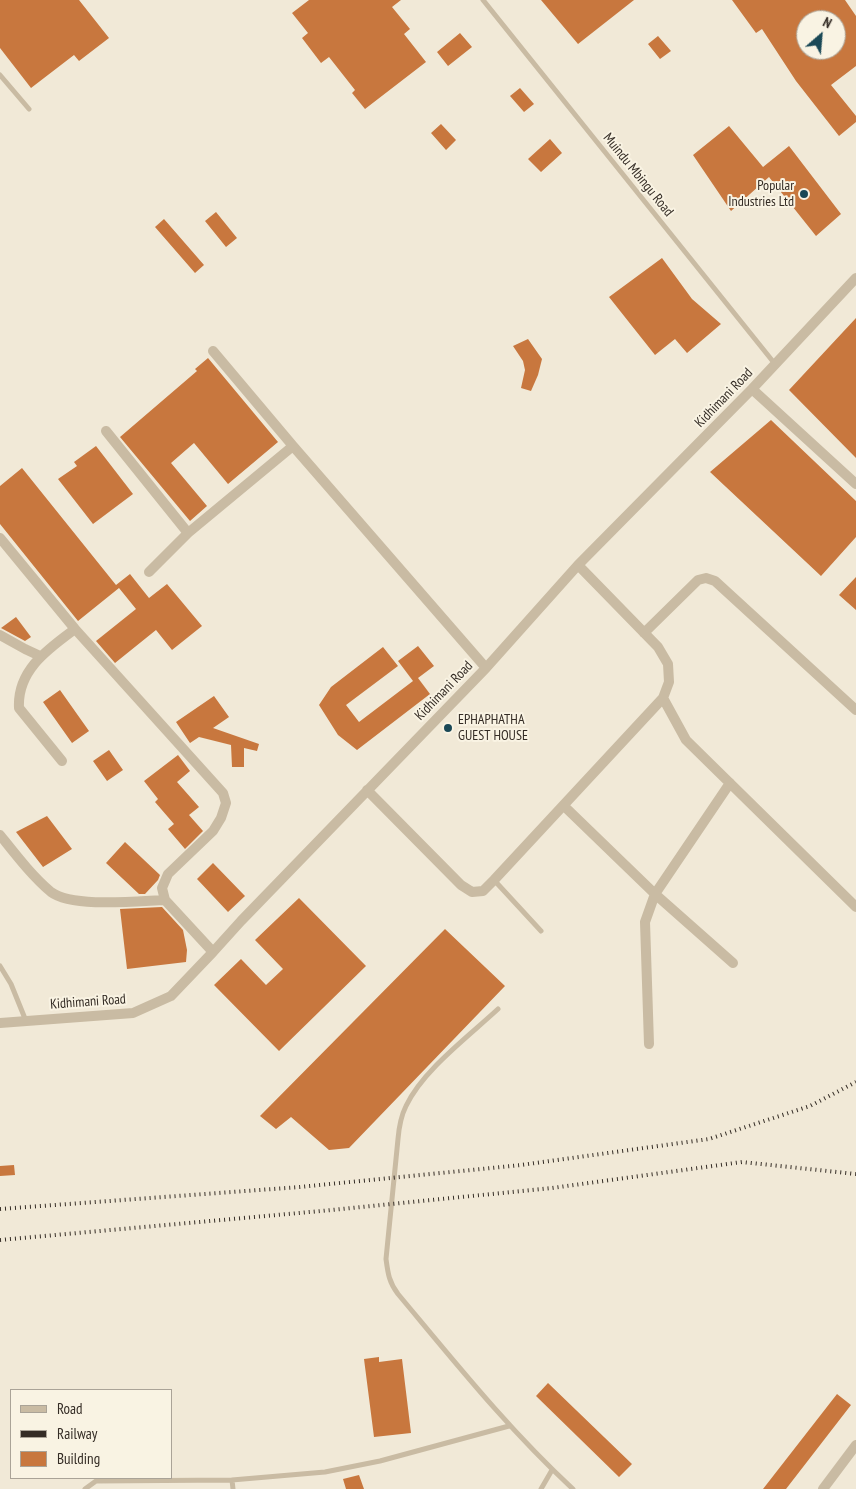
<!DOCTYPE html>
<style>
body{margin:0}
#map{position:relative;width:856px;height:1489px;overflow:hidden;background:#f1e9d7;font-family:"PT Sans Narrow",sans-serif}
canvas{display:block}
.legend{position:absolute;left:10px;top:1389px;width:162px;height:90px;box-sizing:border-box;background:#f9f3e3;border:1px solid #aaa397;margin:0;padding:6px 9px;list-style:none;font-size:15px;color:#342c25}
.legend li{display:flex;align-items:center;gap:10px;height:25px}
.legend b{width:25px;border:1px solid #aaa397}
.north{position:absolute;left:796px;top:10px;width:50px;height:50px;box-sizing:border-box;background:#f9f3e3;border:1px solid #aaa397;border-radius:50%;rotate:27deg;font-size:14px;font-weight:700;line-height:20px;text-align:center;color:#342c25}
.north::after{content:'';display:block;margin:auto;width:18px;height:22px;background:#1a4856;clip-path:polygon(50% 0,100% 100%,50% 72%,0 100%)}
</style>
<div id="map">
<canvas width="856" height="1489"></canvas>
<ul class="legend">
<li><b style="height:6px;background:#c9bba3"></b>Road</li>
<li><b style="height:6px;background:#342c25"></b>Railway</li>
<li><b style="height:14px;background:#c8773e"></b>Building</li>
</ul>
<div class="north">N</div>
</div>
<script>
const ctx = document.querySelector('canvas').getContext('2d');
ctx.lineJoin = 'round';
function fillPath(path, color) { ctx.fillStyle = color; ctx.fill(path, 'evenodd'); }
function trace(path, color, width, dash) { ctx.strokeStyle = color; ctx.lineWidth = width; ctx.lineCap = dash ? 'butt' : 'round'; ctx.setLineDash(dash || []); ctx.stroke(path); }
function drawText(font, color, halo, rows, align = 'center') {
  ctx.font = font + ' "PT Sans Narrow",sans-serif'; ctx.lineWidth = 4; ctx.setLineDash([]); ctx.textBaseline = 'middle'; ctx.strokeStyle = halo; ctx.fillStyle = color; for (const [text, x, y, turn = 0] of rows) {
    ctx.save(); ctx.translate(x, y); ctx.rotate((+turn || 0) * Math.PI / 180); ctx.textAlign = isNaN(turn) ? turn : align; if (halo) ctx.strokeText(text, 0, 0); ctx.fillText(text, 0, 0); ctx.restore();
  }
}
const building = new Path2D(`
 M0,0H79L109,38L79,61L74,55L31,88L0,48Z
 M309,0H401L392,7L410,29L404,34L426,62L365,109L352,93L355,90L329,57L321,63L302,38L308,33L292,13Z
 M541,0H634L578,44Z
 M732,0H845L856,16V66L831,85L856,116V122L839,136L796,81L762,29L756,33ZM806,20H836V50H806Z
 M460,33L472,47L448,66L437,52Z
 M658,36L671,51L660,59L648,44Z
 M520,88L534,104L524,112L510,96Z
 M441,124L456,140L446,150L431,133Z
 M729,126L763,167L789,146L841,214L816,236L769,177L731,211L693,155Z
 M550,139L562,153L541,172L528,159Z
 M216,212L237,238L226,247L205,221Z
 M164,219L204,265L195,273L155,227Z
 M662,258L692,299L721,324L687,353L675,339L655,355L609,297Z
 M856,318V458L789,390Z
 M528,339L542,359L538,375L531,391L521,388L525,370L523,361L513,346Z
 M208,358L278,442L228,484L194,443L171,463L207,506L190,521L120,437L197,371L195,369Z
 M771,420L856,501V537L821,576L710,472Z
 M96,446L133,494L93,524L58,479L77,466L74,462Z
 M22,468L116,585L130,574L149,598L167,584L202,626L172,650L156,630L115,663L96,641L136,609L119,588L78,621L0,524V486Z
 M856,577V610L839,595Z
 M16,617L31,637L25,641L1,628Z
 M418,646L434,666L418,678L430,694L357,750L338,735L319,705L331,687L383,647L398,666L346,705L359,722L413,681L398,661Z
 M60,690L89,731L72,743L43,702Z
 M214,696L229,717L213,728L259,744L257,751L244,748V767H232L231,745L199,737L190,743L176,722Z
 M109,750L123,770L107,781L93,761Z
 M178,755L190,771L177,782L199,807L189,815L203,831L185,849L168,829L174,824L155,802L158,799L144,781Z
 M47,816L72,849L43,867L16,832Z
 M125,842L160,875L158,880L145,894H139L106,863Z
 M213,863L245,896L228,912L197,879Z
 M299,898L366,966L279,1051L214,985L241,959L266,985L283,969L255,940Z
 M162,907L183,930L187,950L186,962L127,969L120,909Z
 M445,929L505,986L349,1148L329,1150L291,1117L276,1129L260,1116Z
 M14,1165L15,1175L0,1176V1166Z
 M379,1357V1362L402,1359L411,1433L374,1437L364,1359Z
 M548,1383L632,1464L619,1477L536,1396Z
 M837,1394L851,1405L786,1489H763Z
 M359,1475L364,1489H346L343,1479Z`);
const lane = new Path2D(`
 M483,0L775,364
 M0,75L29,109
 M494,880L541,931
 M0,966L11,984L26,1021
 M498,1009C469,1036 423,1070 406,1106C401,1116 399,1127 398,1139L386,1259C388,1274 389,1282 398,1294C454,1361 509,1430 573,1489
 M232,1480L233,1489
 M85,1489L96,1481L232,1480L325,1472L380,1461L509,1426
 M541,1489L552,1470`);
const street = new Path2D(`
 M213,351L293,446L486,668
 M752,389L856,484
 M106,431L188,533
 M0,538L75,629L223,793L226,803L221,818L213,831L168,874L162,888L165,900L213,952
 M149,572L188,533L293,446
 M644,633L698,580L706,578L715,581L856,710
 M0,635L25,649L40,656
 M663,698L686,740L856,907
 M62,761L19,708C17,670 48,649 75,629
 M367,790L461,885L472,892L483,891L494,880L663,698L669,682L668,664L658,647L578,565
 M564,806L655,894L733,963
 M0,835C16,855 32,876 51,892C72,908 138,901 165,900
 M0,1023L133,1013L171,996L213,952L241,921L486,668L578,565L752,389L856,278
 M649,1044L645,922L655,894L730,783
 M823,1489L856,1445`);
const rail = new Path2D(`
 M0,1209L300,1187L521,1165L709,1139L810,1106L856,1082
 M0,1240L321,1211L552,1188L742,1162L856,1174`);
const markers = [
 [804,194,5,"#1a4856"],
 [448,728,5,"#1a4856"]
];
const streetNames = [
 ["Muindu Mbingu Road",638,175,51],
 ["Kidhimani Road",724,398,-46],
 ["Kidhimani Road",444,691,-46],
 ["Kidhimani Road",88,1002,-4]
];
const poiNames = [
 ["Popular",794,186],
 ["Industries Ltd",794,202],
 ["EPHAPHATHA",458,720,"left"],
 ["GUEST HOUSE",458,736,"left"]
];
fillPath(building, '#c8773e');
trace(lane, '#c9bba3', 5);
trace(street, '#c9bba3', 10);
trace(rail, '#342c25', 4, [1, 4]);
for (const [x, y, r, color] of markers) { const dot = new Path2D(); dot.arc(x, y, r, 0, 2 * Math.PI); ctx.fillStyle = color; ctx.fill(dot); trace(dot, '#f9f3e3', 2); }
drawText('14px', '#342c25', '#f9f3e3', streetNames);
drawText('14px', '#342c25', '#f9f3e3', poiNames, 'right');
</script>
